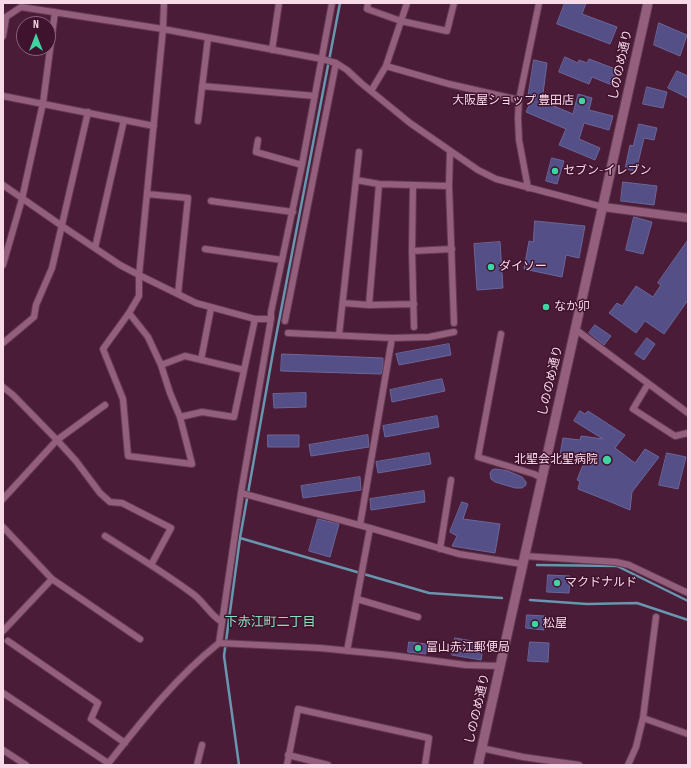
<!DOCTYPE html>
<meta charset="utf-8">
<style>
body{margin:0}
#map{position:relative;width:691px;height:768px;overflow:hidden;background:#4b1c38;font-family:"Sofia Sans Condensed",sans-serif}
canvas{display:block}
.frame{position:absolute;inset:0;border:4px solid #f8d9e8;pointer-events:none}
.north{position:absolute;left:16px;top:16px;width:40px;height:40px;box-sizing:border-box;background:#3f122d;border:1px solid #896278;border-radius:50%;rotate:0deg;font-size:11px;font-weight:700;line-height:16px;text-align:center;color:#f8d9e8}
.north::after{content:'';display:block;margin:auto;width:14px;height:18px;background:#3fd4a2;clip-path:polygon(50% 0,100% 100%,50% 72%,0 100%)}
</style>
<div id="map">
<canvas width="691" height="768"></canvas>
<div class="frame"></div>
<div class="north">N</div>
</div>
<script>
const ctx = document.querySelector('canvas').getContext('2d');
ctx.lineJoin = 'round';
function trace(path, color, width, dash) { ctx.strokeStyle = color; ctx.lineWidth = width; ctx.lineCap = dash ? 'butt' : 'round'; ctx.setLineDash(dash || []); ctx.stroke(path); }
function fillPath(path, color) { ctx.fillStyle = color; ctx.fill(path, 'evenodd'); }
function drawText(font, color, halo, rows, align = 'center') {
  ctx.font = font + ' "Sofia Sans Condensed","Noto Sans JP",sans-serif'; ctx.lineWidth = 3; ctx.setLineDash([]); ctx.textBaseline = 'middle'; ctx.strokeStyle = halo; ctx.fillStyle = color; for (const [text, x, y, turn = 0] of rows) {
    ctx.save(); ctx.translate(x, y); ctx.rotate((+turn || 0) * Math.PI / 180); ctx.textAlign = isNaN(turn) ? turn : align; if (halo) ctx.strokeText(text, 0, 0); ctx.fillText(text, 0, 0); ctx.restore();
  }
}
const stream = new Path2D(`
 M240,538L429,593L502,598
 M537,565L617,566L688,601
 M530,600L587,604L637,603L688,620
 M239,765L224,656L240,538L274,347L340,3`);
const building = new Path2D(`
 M565,3H586L582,14L617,27L610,44L557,24Z
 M659,23L687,35L680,56L654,45Z
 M565,57L578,63L579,60L587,63L589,59L618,70L612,85L592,77L589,84L559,72Z
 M534,60L547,63L542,101L573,114L578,94L592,98L589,110L613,116L609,130L584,123L579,139L600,148L595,160L559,145L566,129L526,112L532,99L528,98Z
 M677,71L688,76V98L668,88Z
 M647,87L667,92L663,108L643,104Z
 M639,124L657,128L654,140L644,138L636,171L625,169L630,145L633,146Z
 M552,158L564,161L557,184L546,181Z
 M623,182L657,186L654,205L621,201Z
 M634,217L652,222L643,254L626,250Z
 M535,221L585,226L579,258L566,255L562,277L524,269L529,241L533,242Z
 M688,240V300L664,334L645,321L636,333L609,313L617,303L622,306L636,286L653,297L661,285L658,283Z
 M500,242L503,288L477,290L474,244Z
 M595,325L611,336L604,345L589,333Z
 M647,338L655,344L644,360L635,354Z
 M449,344L451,355L399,365L396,354Z
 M282,354L383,358V366L381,374L281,371Z
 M442,379L445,391L392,402L390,390Z
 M306,393V407L274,408L273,394Z
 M580,411L585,414L588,411L625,435L615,448L635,463L645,449L659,457L632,492L630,510L611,502L578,489L580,481L577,480L585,460L560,455L563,438L580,440L581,436L603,439L574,421Z
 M437,416L439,427L385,437L383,426Z
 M268,435H299V447H268Z
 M368,435L369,447L311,456L309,445Z
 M429,453L431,464L378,473L376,462Z
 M667,453L686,457L678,489L659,485Z
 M496,469L508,471L522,477L526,482V485L522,488H515L495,482L491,479L490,473L492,470Z
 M360,477L361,490L303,498L301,486Z
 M424,491L425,502L371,510L370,499Z
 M462,502L468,504L463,519L500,524L495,553L452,546L457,536L450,532Z
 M318,519L339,524L330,557L309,551Z
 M548,575L570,576L569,593L547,592Z
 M527,615L545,616L544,630L526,628Z
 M455,638L484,643L481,660L452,655Z
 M409,642L427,644L426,654L408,652Z
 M530,642L549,643L548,662L528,661Z`);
const minor = new Path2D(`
 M368,3L367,9L401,21L447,31L454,3
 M3,19L21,7L163,29L322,59L336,63L347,70L361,83L410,123L478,170L496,179L603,207
 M3,36L6,18
 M272,50L279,3
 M386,66L449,84L519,100
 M202,86L315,96
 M371,91L386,66L407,3
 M3,96L154,126
 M198,121L208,38
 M258,140L256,152L302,165
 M450,151L449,186L454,323
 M356,180L379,184L449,186
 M3,185L62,226L120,265L139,275L196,303L255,319H271V312L302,165L332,3
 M413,185L412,251L414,327
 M528,188L519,140L518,118L519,100L539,3
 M147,194L188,198L178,294
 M211,201L293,212
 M95,248L124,120
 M205,249L282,260
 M412,251L452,249
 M3,265L22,199L43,103L55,12
 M343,303L369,305L414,304
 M369,305L379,184
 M129,313L148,337L161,365L170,393L180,417L192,464L128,456L123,399L103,349L129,313L139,296V275L163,29L164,3
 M285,321L336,63
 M575,329L688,413
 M288,333L392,338L429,337L454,332
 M501,334L478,457L534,474L542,478
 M339,335L359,152
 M3,343L34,317L36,305L52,268L88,112
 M201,360L211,308
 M161,365L185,356L244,370
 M648,384L633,409L675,436L688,433
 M3,387L13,395L57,440L76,461L100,493L110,502L122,503L171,528L151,565
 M180,417L202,412L234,417L255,319
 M241,493L370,528L459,554L522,564
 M3,499L57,440L105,405
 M360,525L392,338
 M3,527L52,579L140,639
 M105,536C135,555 165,573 193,594C204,602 210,615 222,622
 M440,549L451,480
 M524,556L616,562L629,565L688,593
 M357,599L418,617
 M3,631L52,579
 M8,641L98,703L91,719L125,743
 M219,643L241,493L271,319
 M347,651L370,528
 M3,693L108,763
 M643,718L656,617
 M481,748L523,757L579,765
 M3,750L26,765
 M288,755L328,765
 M107,765C141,722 175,678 219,643L320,648L390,655L466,665L500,666
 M197,765L202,745
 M287,765L298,709L429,738L425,765
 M628,765L636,747L643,718L688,734`);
const tertiary = new Path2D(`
 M603,207L688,218`);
const secondary = new Path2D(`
 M478,765L648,3`);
const markers = [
 [582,101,4,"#3fd4a2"],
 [555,171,4,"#3fd4a2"],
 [491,267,4,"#3fd4a2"],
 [546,307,4,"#3fd4a2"],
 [607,460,5,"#3fd4a2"],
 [557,583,4,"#3fd4a2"],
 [535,624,4,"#3fd4a2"],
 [418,648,4,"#3fd4a2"]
];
const streetNames = [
 ["しののめ通り",621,65,-78],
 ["しののめ通り",551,381,-77],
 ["しののめ通り",478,709,-77]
];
const poiNames = [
 ["大阪屋ショップ 豊田店",574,101,"right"],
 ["セブン-イレブン",563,171],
 ["ダイソー",499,267],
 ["なか卯",554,307],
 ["北聖会北聖病院",598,460,"right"],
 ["マクドナルド",565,583],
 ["松屋",543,624],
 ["富山赤江郵便局",426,648]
];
const neighbourhoodNames = [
 ["下赤江町二丁目",270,623]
];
trace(stream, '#6896af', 2.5);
fillPath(building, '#544f86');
trace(building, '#6a679a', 1);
trace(minor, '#633b53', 8);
trace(tertiary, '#633b53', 10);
trace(secondary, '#633b53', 11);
trace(minor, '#945f7c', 6);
trace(tertiary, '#945f7c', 8);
trace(secondary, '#945f7c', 9);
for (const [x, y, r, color] of markers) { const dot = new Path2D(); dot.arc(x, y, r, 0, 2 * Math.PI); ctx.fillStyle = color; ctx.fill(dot); trace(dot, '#3f122d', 1.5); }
drawText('12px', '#f8d9e8', '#3f122d', streetNames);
drawText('12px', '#f8d9e8', '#3f122d', poiNames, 'left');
drawText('13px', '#88e0bc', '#3f122d', neighbourhoodNames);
</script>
